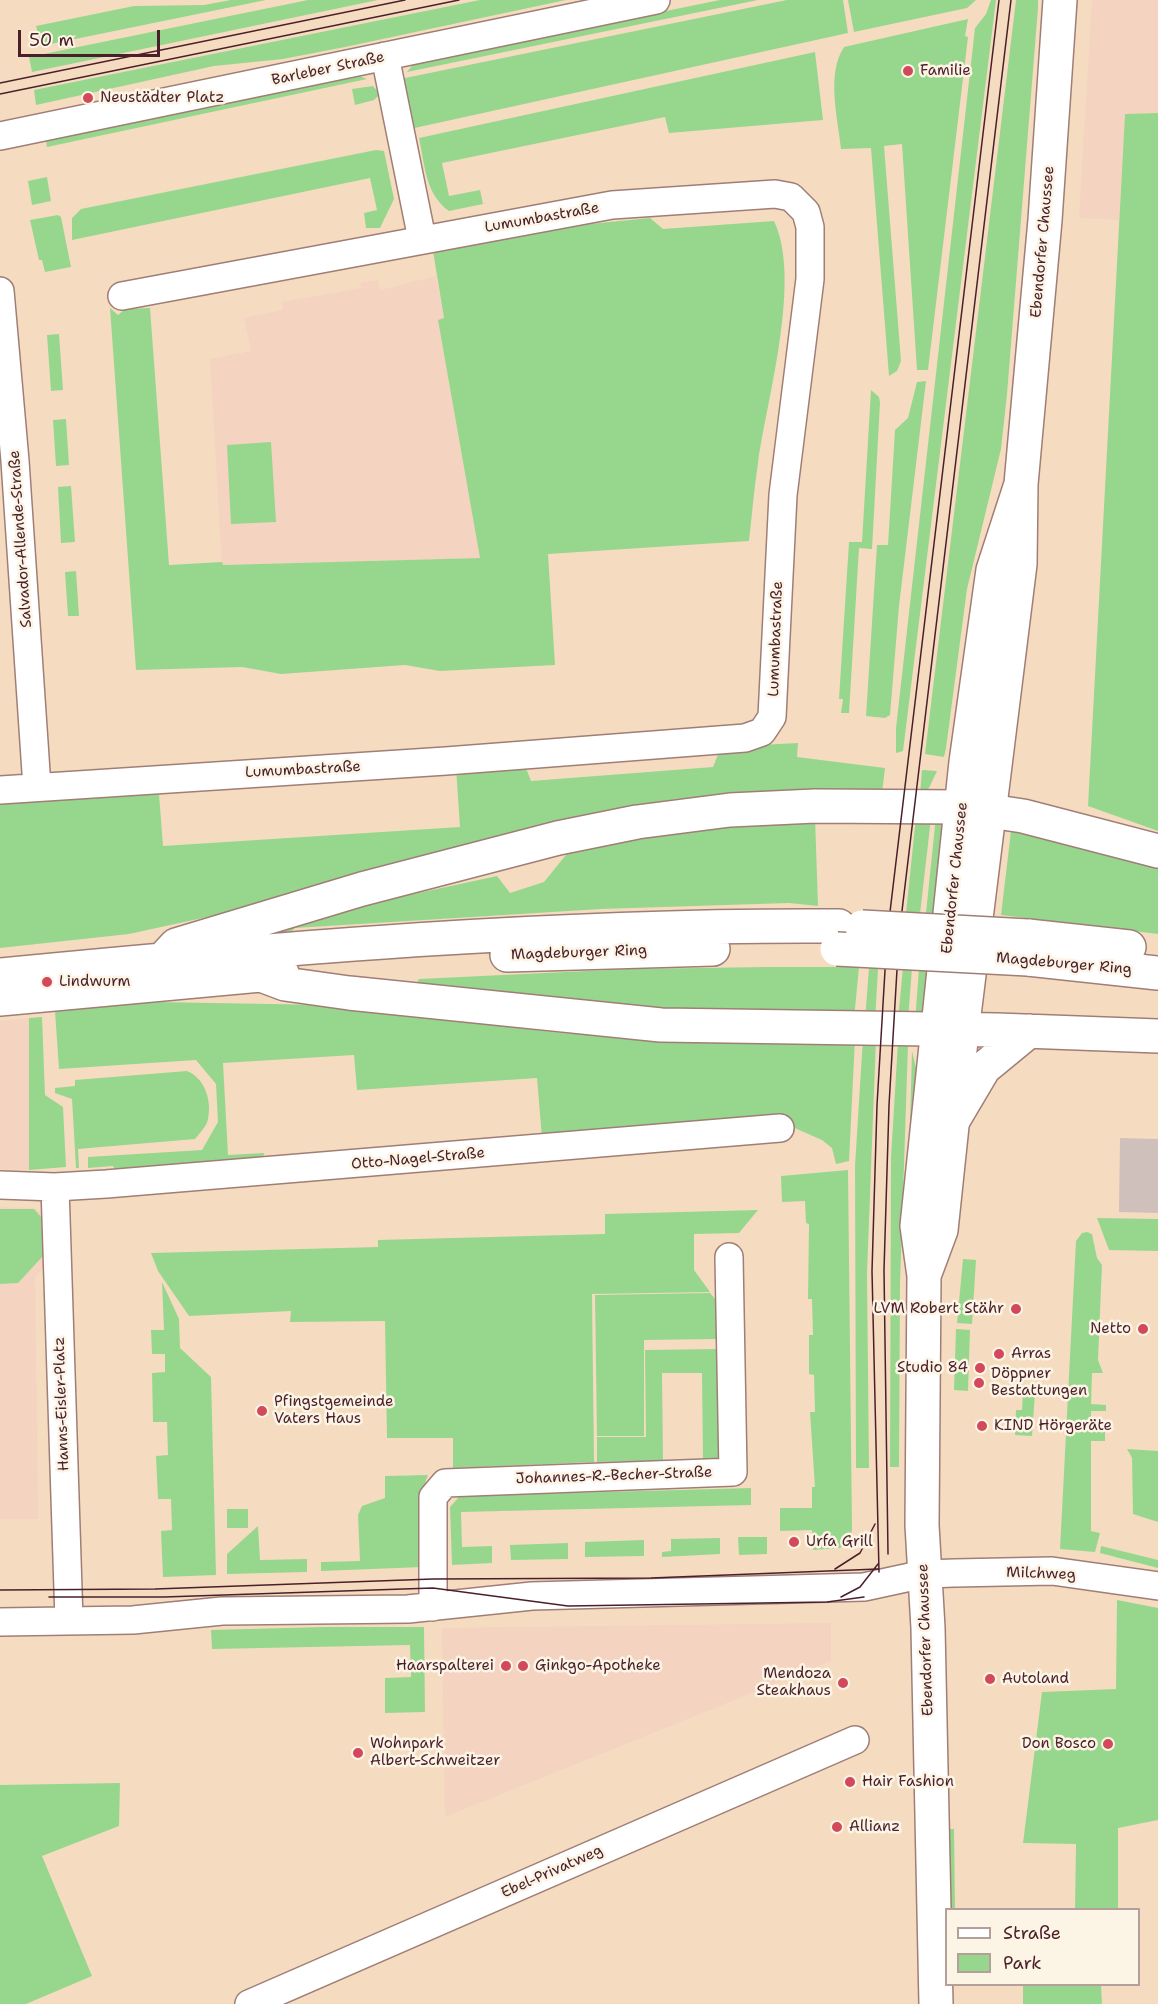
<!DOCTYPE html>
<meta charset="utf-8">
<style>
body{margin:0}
#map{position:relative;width:1158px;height:2004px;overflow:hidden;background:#f5dcc0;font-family:"Shantell Sans",sans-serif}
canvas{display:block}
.legend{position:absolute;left:945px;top:1908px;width:195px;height:78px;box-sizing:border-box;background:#fcf5e5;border:2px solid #b59f9b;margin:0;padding:8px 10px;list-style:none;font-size:18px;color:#4a1f2b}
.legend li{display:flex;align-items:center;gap:12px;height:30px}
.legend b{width:30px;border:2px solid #b59f9b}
.scale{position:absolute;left:18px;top:30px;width:142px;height:27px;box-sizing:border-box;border:3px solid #4a1f2b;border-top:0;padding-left:8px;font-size:18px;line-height:21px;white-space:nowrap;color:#4a1f2b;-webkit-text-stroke:4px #fcf5e5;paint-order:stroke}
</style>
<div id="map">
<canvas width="1158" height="2004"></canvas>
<ul class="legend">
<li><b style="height:8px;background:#fff"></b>Straße</li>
<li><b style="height:16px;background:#97d78d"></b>Park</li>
</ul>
<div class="scale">50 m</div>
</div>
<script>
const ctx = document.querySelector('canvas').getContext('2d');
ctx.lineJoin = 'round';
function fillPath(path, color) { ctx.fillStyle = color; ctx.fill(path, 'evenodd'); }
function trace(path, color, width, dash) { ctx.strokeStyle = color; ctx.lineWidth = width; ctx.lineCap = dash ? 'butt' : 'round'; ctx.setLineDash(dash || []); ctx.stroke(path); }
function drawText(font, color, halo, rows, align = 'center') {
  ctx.font = font + ' "Shantell Sans",sans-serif'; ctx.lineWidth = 5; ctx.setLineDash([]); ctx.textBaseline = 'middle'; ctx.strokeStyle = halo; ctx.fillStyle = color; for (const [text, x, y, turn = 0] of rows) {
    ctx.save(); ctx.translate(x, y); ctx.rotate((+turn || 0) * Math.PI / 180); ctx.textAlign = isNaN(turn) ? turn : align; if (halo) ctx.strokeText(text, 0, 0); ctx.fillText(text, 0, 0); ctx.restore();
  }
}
const built = new Path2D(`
 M1092,0H1158V113L1125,114L1119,220L1079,218Z
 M436,276L444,319L438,320L480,558L222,565L210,359L251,351L244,318L283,310L282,302L361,288L360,283L378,280L380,290Z
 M29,1018V1170L0,1169V1021Z
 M0,1207L35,1208L43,1215L45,1266L35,1277L38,1519H0Z
 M831,1623V1661L445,1817L442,1628Z`);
const industrial = new Path2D(`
 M1120,1138L1158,1139V1213L1119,1212Z`);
const green = new Path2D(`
 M231,0H266L41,46L36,26L134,6L204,5Z
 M308,0H378L32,72L29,57Z
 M480,0H566L345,47L283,59L214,66L36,105L34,90Z
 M720,0H758L407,72L415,62Z
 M787,0H843L848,33L410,129L401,93L405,78Z
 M848,0H976L967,8L854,32Z
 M991,0H996L903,751L896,753V728L975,28L986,14Z
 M1016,0H1038V8L1007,394L1001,449L967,589L946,748L944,757L925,754Z
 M968,19L965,36L968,37L928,370H917L902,144L884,146L901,361L897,371L889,376L871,148L841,149C838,119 826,74 844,47Z
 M815,52L823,120L669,133L665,117L442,163L449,196L480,190L483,204L449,211C425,194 425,165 419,138Z
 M354,74L367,79L47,147L46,141L74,133Z
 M373,86L380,94L374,100L355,105L352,89Z
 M1158,113V831L1088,806L1125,114Z
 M376,150L384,151L394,199L380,228H366L364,213L377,210L370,178L72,240V218L81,209Z
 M47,177L51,201L32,205L28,181Z
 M58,215L61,217L71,267L45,272L42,260H39L30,220Z
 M650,218L663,229L774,221C802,280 767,398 758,463C754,489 752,515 749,541L548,554L555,665L440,671L405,665L281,674L242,667L136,670L110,308L118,315L125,309L150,308L169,565L222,562L223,565L480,558L438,320L444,318L433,251L549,228Z
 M59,334L63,390L51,391L47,335Z
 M926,381L899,606L890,715L885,718L866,716L877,545H888L895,430L908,418L917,382Z
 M871,390L879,397L880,403L872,549L859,548L849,713H841L843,699H839L849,542H862Z
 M66,419L69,465L56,466L53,420Z
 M271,442L276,522L231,524L227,445Z
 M71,486L75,542L61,543L58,487Z
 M76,571L79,616H68L65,572Z
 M798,743L797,757L885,768L882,793L789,790L675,799L514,832L230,912L129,934L0,948V802L159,794L163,846L460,827L456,768L524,763L531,781L713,767L721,747Z
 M922,770L937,771L929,788L920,795Z
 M936,816L943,817L941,915L926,913Z
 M815,817L818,906L789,903L601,909L295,928L289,934L250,937L395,898L497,876L510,893L544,882L574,845L692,826Z
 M916,817L931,818L920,914L906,913Z
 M1011,831L1075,843L1158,865V934L1001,915Z
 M767,967H859L854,1019L663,1015L413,990L419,979L629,969Z
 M903,967L912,968L908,1020H898Z
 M869,968L878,969L875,1021L865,1020Z
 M919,969L932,970L929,1014L915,1022Z
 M155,1002L328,1005L560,1033L655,1039H855L849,1161L836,1164L832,1148L822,1140L781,1122L542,1138L537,1078L357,1090L354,1055L223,1063L228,1155L264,1153L263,1160L117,1174L113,1166L88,1168V1157L202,1150L218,1122L216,1084L196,1060L59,1069L55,1011Z
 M42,1017L45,1095L63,1107L66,1167L29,1170V1018Z
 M863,1038L876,1039L867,1273L869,1468H856L855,1166Z
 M898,1042L908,1045L900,1284L899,1467H890L891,1157Z
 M912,1051L919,1081L908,1199Z
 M187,1071C205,1078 212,1101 208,1119C207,1126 199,1134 195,1139L78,1149L79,1168H76L72,1099L55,1093V1088L75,1086V1080Z
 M848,1170L852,1530L849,1542L840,1548L813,1550L812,1530L780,1531V1508H812V1487H815L810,1412H815L814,1375L809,1374V1335H813L812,1299H808L809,1224L806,1223L805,1201L782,1202L781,1176Z
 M0,1209H34L41,1217L43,1256L18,1283L0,1284Z
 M758,1210L739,1233L694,1234V1270L710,1292L592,1294L594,1462L453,1468V1438H387L385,1321L290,1322L291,1311L189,1316L158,1271L151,1253L378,1247V1240L605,1234V1214Z
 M1097,1218L1158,1219V1251L1109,1250Z
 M1087,1232L1092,1234L1097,1258L1102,1265L1098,1360L1103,1373H1092L1091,1404L1106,1405V1411H1091V1427L1105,1428V1441H1091V1531L1100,1533L1095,1552L1060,1549L1076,1241L1082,1233Z
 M963,1259L976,1260L972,1324L957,1323Z
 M162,1282L179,1319L180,1348L211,1377L216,1575L163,1577L161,1531L172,1530L171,1499H158L156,1456L168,1455L167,1422H153L152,1373L165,1372V1354H152L151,1330H164Z
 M710,1293L716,1300V1339L644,1340V1436H597L595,1295Z
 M956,1329L970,1330L968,1391L954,1390Z
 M721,1349L722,1460H703L702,1373H662L663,1461L597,1462V1437H646L645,1350Z
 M1023,1393H1035L1032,1436L1015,1435L1016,1410H1022Z
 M1127,1449L1158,1451V1522L1133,1514L1132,1458Z
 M428,1475C416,1503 422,1537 423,1567L321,1571V1562L360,1561L358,1515L362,1506L385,1498V1476Z
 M751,1488V1505L461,1512L462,1547L492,1546V1563L452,1565L450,1507L460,1496Z
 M227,1509H248V1528H227Z
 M258,1526L260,1560L307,1559V1572L227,1574V1554Z
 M738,1537H767V1554L739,1555Z
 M720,1538V1554L662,1557V1552L671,1551V1539Z
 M644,1540V1556L585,1557V1542Z
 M568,1543V1559L511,1560L510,1545Z
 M1101,1546L1158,1560V1568L1100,1553Z
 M1117,1600L1158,1608V1820L1118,1828V1909H1075L1076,1844L1023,1843L1042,1692L1116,1689Z
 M323,1627H424L425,1712L385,1713V1678L411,1677L410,1645L212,1649L211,1630Z
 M120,1783L119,1826L42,1856L92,1976L26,2004H0V1785Z
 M946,1829H954L955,1909H947Z
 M1023,1985H1101L1102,2004H1023Z`);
const minor = new Path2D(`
 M385,56L422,239
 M0,136L656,0
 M0,291L15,461L37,787
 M0,790L446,761L745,738L762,732L772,717L783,495L810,279V227L806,212L791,197L775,194L612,205L122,296
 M0,1185L55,1187L106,1184L780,1128
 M55,1187L69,1621
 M433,1607V1497L445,1483L733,1472L729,1257
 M0,1622L133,1620L222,1611L408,1609L532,1596L864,1587L924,1574L955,1573L1052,1571L1158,1586
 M249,2004L855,1740`);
const major = new Path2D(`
 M925,1273L941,1230L962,1031L1020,564L1021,484L1045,220L1060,0
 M936,2004L928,1628L922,1525L924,1276L917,1226L966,762L993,570L1021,484`);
const highway = new Path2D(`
 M1028,936L1129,947
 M507,955L713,949
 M163,959L176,945L362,889L558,838L637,822L730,810L815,806L963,807L1023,816L1158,851
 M1028,959L1158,973
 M0,975C279,948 558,924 839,926
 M261,975L285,984L349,993L661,1025L997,1030L1158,1036
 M0,999L282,973
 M952,1122L984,1068L1029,1031`);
const tram = new Path2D(`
 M0,83L405,0
 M0,94L459,0
 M888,1554L884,1270L889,1105L899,936L1011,0
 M835,1569L860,1553L875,1524
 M879,1572L872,1271L877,1105L887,937L999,0
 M0,1590L155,1589L433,1579L651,1578L878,1569
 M49,1597H164L433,1588L568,1606L827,1602L864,1597
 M841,1597L860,1587L878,1564`);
const highwayBridge = new Path2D(`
 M862,927L1028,936
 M837,949L1028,959`);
const markers = [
 [908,71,6,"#d1495b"],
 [88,98,6,"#d1495b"],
 [47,982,6,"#d1495b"],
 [1016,1309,6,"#d1495b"],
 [1143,1329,6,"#d1495b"],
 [999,1354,6,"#d1495b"],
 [980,1368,6,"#d1495b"],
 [979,1383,6,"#d1495b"],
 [262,1411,6,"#d1495b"],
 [982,1426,6,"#d1495b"],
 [794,1542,6,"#d1495b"],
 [506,1666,6,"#d1495b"],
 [523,1666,6,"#d1495b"],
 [990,1679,6,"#d1495b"],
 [843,1683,6,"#d1495b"],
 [1108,1744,6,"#d1495b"],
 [358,1753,6,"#d1495b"],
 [850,1782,6,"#d1495b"],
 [837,1827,6,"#d1495b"]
];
const streetNames = [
 ["Barleber Straße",328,69,-12],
 ["Lumumbastraße",542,218,-10],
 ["Ebendorfer Chaussee",1043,242,-85],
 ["Salvador-Allende-Straße",21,539,-94],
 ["Lumumbastraße",776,639,-88],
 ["Lumumbastraße",303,770,-3],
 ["Ebendorfer Chaussee",955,878,-84],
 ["Magdeburger Ring",579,953,-2],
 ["Magdeburger Ring",1064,964,5],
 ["Otto-Nagel-Straße",418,1159,-5],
 ["Hanns-Eisler-Platz",62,1404,-92],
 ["Johannes-R.-Becher-Straße",614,1476,-2],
 ["Milchweg",1041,1574,2],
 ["Ebendorfer Chaussee",926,1640,-92],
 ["Ebel-Privatweg",552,1872,-24]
];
const poiNames = [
 ["Familie",920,71],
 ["Neustädter Platz",100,98],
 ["Lindwurm",59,982],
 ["LVM Robert Stähr",1004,1309,"right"],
 ["Netto",1131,1329,"right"],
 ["Arras",1011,1354],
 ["Studio 84",968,1368,"right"],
 ["Döppner",991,1374],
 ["Bestattungen",991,1391],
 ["Pfingstgemeinde",274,1402],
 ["Vaters Haus",274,1419],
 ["KIND Hörgeräte",994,1426],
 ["Urfa Grill",806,1542],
 ["Haarspalterei",494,1666,"right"],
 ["Ginkgo-Apotheke",535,1666],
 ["Mendoza",831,1674,"right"],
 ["Steakhaus",831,1691,"right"],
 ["Autoland",1002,1679],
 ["Wohnpark",370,1744],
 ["Albert-Schweitzer",370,1761],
 ["Don Bosco",1096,1744,"right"],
 ["Hair Fashion",862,1782],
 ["Allianz",849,1827]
];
fillPath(built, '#f4d3c0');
fillPath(industrial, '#d0c0bc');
fillPath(green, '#97d78d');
trace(minor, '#a07e76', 30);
trace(major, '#a07e76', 36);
trace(highway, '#a07e76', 36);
trace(minor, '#fff', 27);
trace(major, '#fff', 33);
trace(highway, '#fff', 33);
trace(tram, '#4a1f2b', 1.5);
trace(highwayBridge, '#a07e76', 36, []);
trace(highwayBridge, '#fff', 33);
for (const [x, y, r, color] of markers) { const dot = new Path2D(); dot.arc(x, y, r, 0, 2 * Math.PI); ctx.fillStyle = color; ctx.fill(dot); trace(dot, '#fcf5e5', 2); }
drawText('15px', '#4a1f2b', '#fcf5e5', streetNames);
drawText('15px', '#4a1f2b', '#fcf5e5', poiNames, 'left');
</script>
